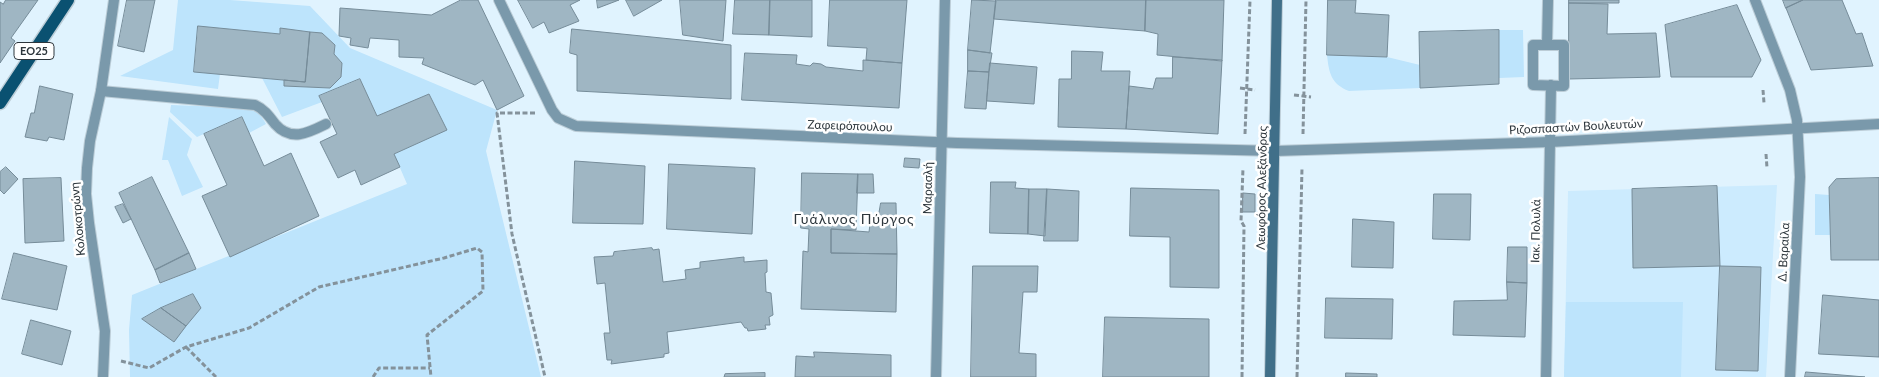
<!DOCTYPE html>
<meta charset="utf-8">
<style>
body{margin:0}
canvas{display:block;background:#e0f3fe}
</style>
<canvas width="1879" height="377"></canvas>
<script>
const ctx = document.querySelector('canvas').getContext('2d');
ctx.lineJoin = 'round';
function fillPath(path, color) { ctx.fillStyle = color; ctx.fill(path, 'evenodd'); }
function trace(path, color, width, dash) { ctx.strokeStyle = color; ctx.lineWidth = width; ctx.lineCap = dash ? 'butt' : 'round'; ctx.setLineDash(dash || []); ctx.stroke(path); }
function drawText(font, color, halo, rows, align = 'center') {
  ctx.font = font + ' Lato,sans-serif'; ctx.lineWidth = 5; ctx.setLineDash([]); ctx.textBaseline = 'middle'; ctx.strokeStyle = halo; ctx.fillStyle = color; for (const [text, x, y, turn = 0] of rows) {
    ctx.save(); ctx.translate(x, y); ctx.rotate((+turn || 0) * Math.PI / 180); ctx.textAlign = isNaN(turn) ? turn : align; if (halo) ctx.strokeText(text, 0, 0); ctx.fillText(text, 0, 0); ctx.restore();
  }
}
const built = new Path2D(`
 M1777,185L1766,377H1564L1568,191Z`);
const green = new Path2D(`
 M178,0H230L310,6L350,48L497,110L486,151L541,377H130L129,330L132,295L407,184L394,154L446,130L429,94L377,116L360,79L319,96L322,102L282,117L262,78L284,80V86L330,88L341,77L342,63L334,54L335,45L322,33L280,29V34L198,27L194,71L220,74L218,89L120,76L173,50Z
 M1499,30H1523L1524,77L1499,78Z
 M1327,55L1387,57L1420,65V88L1349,91C1331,84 1329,73 1327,55Z
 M171,105L248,108C258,111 261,115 266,124L249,133L242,117L197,137L170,112Z
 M169,117L192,139L187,155L203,187L182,196L168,160H162Z
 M1815,194L1829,195L1830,235H1815Z
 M1566,302H1683L1681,377H1564Z`);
const building = new Path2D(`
 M6,0H38L11,38L15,41L0,63V2L3,4Z
 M127,0H155L144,52L118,46Z
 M461,0H478L524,96L497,110L483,80L475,85L422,64L424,58L399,57V40L370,38L368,48L350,45L351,38L339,36L340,8L431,15Z
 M518,0H580L570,5L579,21L549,33L544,22L533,28Z
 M597,0H619L598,8Z
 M626,0H662L634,16Z
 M680,0H726L723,41L683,35Z
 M735,0H770L769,35L733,34Z
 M770,0H812V37L769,35Z
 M830,0H907L902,63L866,60L867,48L828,46Z
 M972,0L996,1L990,53L968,50Z
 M996,0H1146L1145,31L994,19Z
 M1146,0H1224L1222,61L1157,55L1158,34L1145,31Z
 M1328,0H1356L1355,13L1389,15L1387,57L1327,55Z
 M1569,0H1619V3H1569Z
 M1783,0H1803L1786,8Z
 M1803,0H1842L1856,34L1862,33L1873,66L1811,70L1786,8Z
 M1569,3L1608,4L1607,34L1656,33L1660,77L1569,79Z
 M1737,5L1761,60L1752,77H1671L1665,25Z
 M198,26L280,34V28L310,32L305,82L194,72Z
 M572,29L731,45V99L577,91V55L570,53Z
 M1499,30V84L1420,88L1419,32Z
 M310,32L322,33L335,45L334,54L342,63L341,77L330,88L284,86V80L305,82Z
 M968,50L992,53L989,72L968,71Z
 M1072,51L1103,52L1101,71H1130L1126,129L1058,127L1059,79H1071Z
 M745,53L797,55L796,64L810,66L813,63L821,64L826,67L863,71V60L902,63L899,108L742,100Z
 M1173,57L1222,60L1218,134L1126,129L1129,86L1153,89L1156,78H1172Z
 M990,63L1037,67L1034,104L987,101Z
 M968,71L989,72L986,109L965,108Z
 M360,79L377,116L429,94L447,130L394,154L400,167L361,185L355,170L338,178L320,142L337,134L319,96Z
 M40,86L73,94L64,140L49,137L47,141L25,137L31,113H34Z
 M242,117L264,166L291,153L319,216L230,257L202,196L227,185L204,134Z
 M905,158L920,159L919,168L904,167Z
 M575,161L645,166L643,224L573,223Z
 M669,164L755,168L752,234L667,229Z
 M6,167L18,179L4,194L0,190V172Z
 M802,173L858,174L856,230L831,229V253L897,254L896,312L801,309L803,251L808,252L809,229L801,228Z
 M858,174H873L874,193H857Z
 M152,177L189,253L155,270L119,193Z
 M61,178L64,241L25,243L23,179Z
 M1879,178V260H1831L1829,187L1836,179Z
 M991,182H1016L1015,188L1029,189L1028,234L990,233Z
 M1717,186L1720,266L1633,268L1632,189Z
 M1131,188L1219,190V288L1170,287V237L1130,236Z
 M1029,189H1047L1045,236L1028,234Z
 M1047,189L1079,191L1078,241H1044Z
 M1243,193L1255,194V212H1243Z
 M1434,194H1471L1470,240L1433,239Z
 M881,203H896L897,254L831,253V229L869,232L871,216H878Z
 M123,204L131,219L123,223L115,207Z
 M1353,219L1394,222L1393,268L1352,267Z
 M1508,247H1527V283L1507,282Z
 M652,248L653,250L659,249L663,282L686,279L685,270L700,268V262L744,257V262L767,260V272L765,273L766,292L771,293L773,315L769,317L770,325H765L766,329L748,331L747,328H745L741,322L667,332L669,353L664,354V357L611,364L612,360H607L604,333H610L605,283L597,284L594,257L613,256L614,252Z
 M14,253L67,266L57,310L2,299Z
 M189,253L196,269L160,283L155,270Z
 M973,266H1038L1037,292H1023L1019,353L1036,354V377H971Z
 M1720,266L1761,267L1758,371L1716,370Z
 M1507,282L1527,283L1525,337L1453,335L1454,301L1507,300Z
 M193,294L201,308L186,326L161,308Z
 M1823,295L1879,300V357L1819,354Z
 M1326,298L1393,299L1392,339L1325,338Z
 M161,308L186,326L174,342L142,319Z
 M1105,317L1209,319V377H1103Z
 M31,320L71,331L62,365L22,354Z
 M814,352L891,355V377H795L796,356L814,357Z
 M1806,372L1865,377H1805Z
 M765,373V377H724L725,374Z
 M1346,373L1377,374V377H1346Z`);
const path = new Path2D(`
 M1240,88L1255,90
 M1763,90L1764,103
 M1294,95L1311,97
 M535,113H497L512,234L545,377
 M1245,134L1250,0
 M1303,134L1306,0
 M1766,154L1767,168
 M186,347L216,377
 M121,361L149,368L186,347L249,328L319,287L444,258L477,248L482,252L483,291L427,335L431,377
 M373,377L379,368H430
 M1242,377L1244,226L1241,221L1243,168
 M1297,377L1302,168`);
const service = new Path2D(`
 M101,91L255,105C264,109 269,116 275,124C291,142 308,133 326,124`);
const pedestrian = new Path2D(`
 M1533,45H1564V86L1533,85Z
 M1547,45L1548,0
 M1550,142L1551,85`);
const minor = new Path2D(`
 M499,0L552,110L558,118L576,126L957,143L1275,151
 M1755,0L1790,90L1797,120L1800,177L1790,377
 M103,377L105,331L89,223L86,194L87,168L90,141L101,91L114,0
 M1546,377L1550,142`);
const tertiary = new Path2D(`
 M1275,151L1550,142L1879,124
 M936,377L945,0`);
const secondary = new Path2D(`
 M1270,377L1277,0`);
const primary = new Path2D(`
 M0,103L68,0`);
const shields = [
 [34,51,40]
];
const shieldNames = [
 ["ΕΟ25",34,51]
];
const streetNames = [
 ["Ζαφειρόπουλου",850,126,2],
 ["Ριζοσπαστών Βουλευτών",1576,127,-3],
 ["Μαρασλή",928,188,-89],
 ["Λεωφόρος Αλεξάνδρας",1262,188,-89],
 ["Κολοκοτρώνη",78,219,-95],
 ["Ιακ. Πολυλά",1536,231,-89],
 ["Δ. Βαραίλα",1784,252,-87]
];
const neighbourhoodNames = [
 ["Γυάλινος Πύργος",854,219]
];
fillPath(built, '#ccebfe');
fillPath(green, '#bde4fc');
fillPath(building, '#9fb6c3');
trace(building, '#768c99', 1);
trace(service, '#bccdd7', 12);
trace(pedestrian, '#bccdd7', 12);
trace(minor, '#bccdd7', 12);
trace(tertiary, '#bccdd7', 12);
trace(secondary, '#bccdd7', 12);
trace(primary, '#bccdd7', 15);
trace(path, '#84929b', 3, [5, 2.5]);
trace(service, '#7a99ab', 10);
trace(pedestrian, '#7a99ab', 10);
trace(minor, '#7a99ab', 10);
trace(tertiary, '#7a99ab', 10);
trace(secondary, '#406f89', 10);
trace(primary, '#0a5171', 12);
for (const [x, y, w] of shields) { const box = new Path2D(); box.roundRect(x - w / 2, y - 8.5, w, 17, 4); ctx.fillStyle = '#fff'; ctx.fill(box); trace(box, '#2d363c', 1); }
drawText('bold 11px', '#2d363c', null, shieldNames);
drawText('12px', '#2d363c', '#fff', streetNames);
ctx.letterSpacing = '1px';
drawText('14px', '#2d363c', '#fff', neighbourhoodNames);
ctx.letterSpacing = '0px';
</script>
